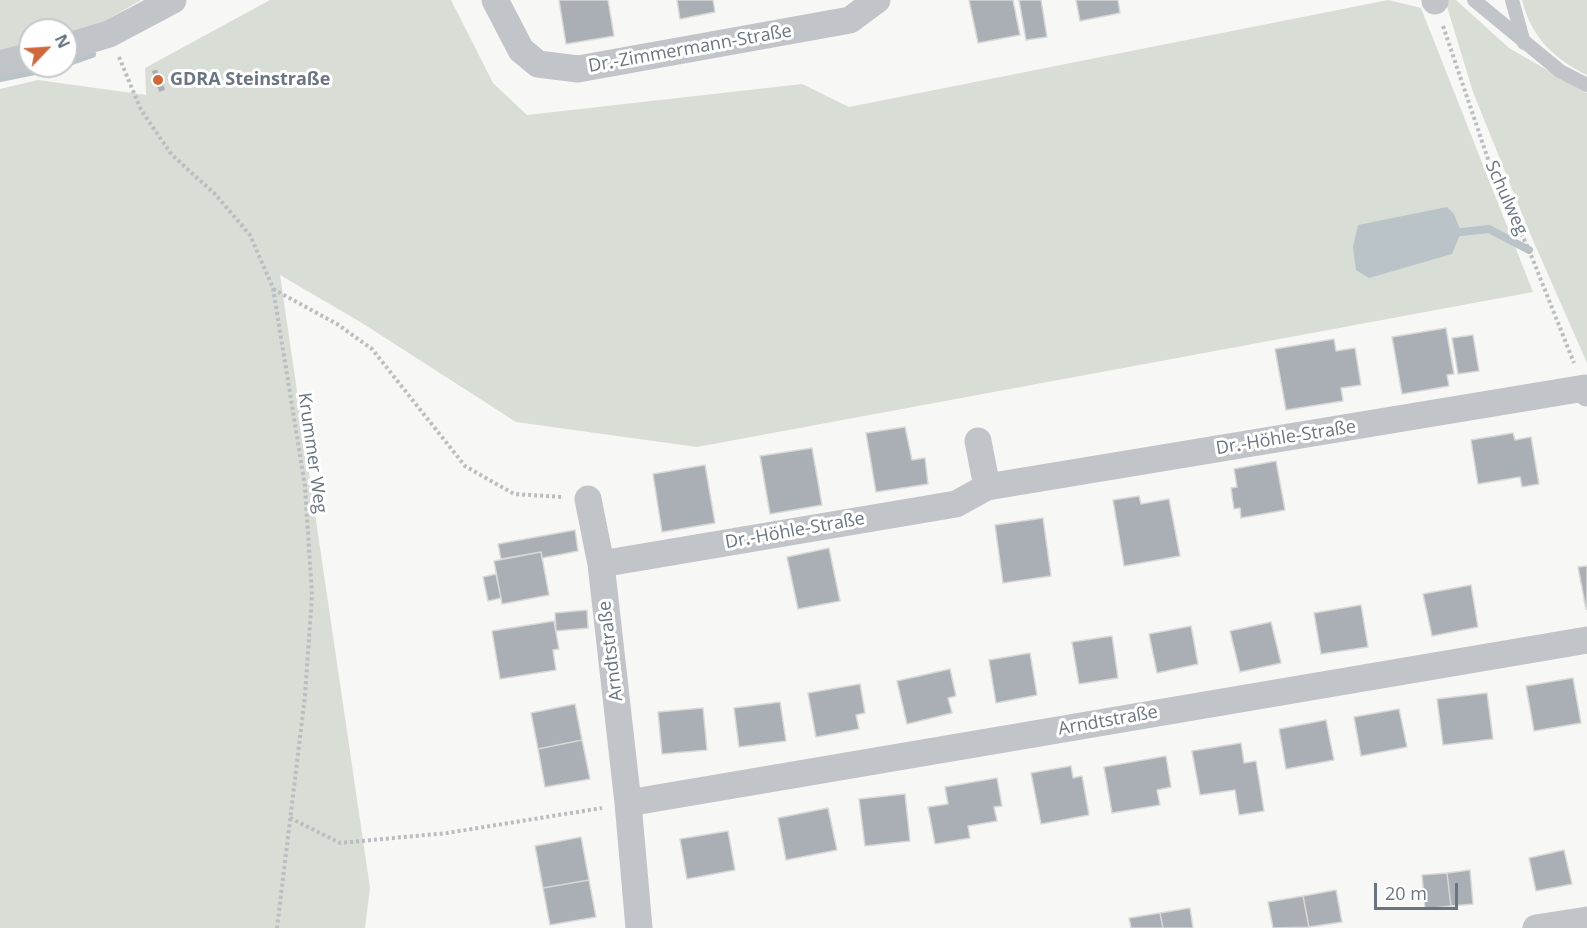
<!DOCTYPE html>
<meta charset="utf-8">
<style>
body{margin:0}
#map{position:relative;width:1587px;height:928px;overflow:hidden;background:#f7f7f5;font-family:"Open Sans",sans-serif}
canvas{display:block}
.north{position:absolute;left:18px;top:18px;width:60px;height:60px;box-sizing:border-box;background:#fff;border:2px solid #c3c8cd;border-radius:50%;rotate:65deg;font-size:16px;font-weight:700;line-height:24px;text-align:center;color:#6a7582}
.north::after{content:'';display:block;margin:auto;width:21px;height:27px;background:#cf693d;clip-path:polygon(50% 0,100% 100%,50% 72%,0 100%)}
.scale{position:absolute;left:1374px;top:883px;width:84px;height:27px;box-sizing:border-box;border:3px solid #6a7582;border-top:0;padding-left:8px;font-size:18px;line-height:21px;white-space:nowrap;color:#6a7582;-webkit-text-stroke:4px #fff;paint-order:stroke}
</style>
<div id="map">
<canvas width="1587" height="928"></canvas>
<div class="north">N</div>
<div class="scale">20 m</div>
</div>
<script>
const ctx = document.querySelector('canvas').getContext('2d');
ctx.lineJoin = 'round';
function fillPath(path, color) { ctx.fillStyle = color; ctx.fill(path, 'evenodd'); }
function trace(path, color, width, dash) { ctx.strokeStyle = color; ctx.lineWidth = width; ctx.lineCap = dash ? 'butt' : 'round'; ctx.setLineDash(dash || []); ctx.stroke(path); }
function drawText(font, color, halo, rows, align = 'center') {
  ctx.font = font + ' "Open Sans",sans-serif'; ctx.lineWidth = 6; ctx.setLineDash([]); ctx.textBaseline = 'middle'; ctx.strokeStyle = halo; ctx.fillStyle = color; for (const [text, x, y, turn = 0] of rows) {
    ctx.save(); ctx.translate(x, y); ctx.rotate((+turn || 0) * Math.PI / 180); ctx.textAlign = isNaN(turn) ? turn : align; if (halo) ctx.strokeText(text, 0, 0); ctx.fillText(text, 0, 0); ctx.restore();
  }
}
const green = new Path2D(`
 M0,0H141L86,32L66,37V30H30V45L0,52Z
 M270,0H451L493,83L527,115L802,84L849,107L1388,0L1421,8L1533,292L697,447L516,422L362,323L280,275L370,888L365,928H0V89L38,80L146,95L145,68Z
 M1445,0H1456L1509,48L1587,93V363L1529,231L1473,92Z
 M1522,0H1587V75C1554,59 1531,37 1522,0Z`);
const water = new Path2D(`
 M1447,207L1454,214L1461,232L1452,254L1369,278L1356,270L1353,247L1358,225Z`);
const stream = new Path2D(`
 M66,63L92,54
 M0,78L59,66
 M1461,232L1489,229L1529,250`);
const building = new Path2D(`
 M559,0H608L614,36L566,44Z
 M677,0H713L715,12L680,19Z
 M969,0H1013L1020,35L978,43Z
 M1019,0H1041L1047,37L1026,40Z
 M1076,0H1118L1120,13L1080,21Z
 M157,68L166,90L159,93L151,71Z
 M1446,328L1454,374L1447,375L1449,386L1402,394L1392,337Z
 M1473,335L1479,371L1458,374L1452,338Z
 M1334,339L1336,351L1355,348L1361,385L1341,388L1343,401L1286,410L1275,349Z
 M905,427L912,460L925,458L928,484L876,492L866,433Z
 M1513,433L1515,440L1531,437L1539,484L1522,487L1520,477L1478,484L1471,440Z
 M812,448L822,505L770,514L760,456Z
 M1276,461L1285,510L1241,518L1240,508L1234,509L1231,488L1237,487L1234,469Z
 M705,465L715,523L662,532L653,474Z
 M1139,496L1141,504L1169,499L1180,556L1124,566L1113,500Z
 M1043,518L1051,576L1003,583L995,525Z
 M575,530L578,551L542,558L541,552L501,559L498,544Z
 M829,548L840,601L798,609L787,557Z
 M541,552L549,595L502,604L494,561Z
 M1587,566V609H1586L1578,567Z
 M496,574L501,598L488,601L483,577Z
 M1471,585L1478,627L1432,636L1423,594Z
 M1361,605L1368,647L1321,654L1314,613Z
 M587,610L588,628L556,631L555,613Z
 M554,621L559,649L553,650L556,670L500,679L492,631Z
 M1271,622L1281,663L1240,672L1230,631Z
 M1191,626L1198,664L1157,673L1149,634Z
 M1112,636L1118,678L1079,684L1072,642Z
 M1030,653L1037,695L996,703L989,660Z
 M950,669L956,696L948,698L952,713L907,724L897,681Z
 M1573,678L1581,723L1534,731L1526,686Z
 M860,684L865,713L856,715L859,729L816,737L808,693Z
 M1487,693L1493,739L1443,745L1437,699Z
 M780,702L786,741L739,747L734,708Z
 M575,704L582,740L538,749L531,713Z
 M703,708L707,750L662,754L658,712Z
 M1399,709L1407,747L1361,756L1354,717Z
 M1326,720L1334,760L1286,769L1279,729Z
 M582,740L590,779L545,787L538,749Z
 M1241,743L1244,763L1256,761L1264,811L1239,815L1235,790L1200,795L1192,751Z
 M1166,756L1171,787L1157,790L1160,805L1112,813L1104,767Z
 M1071,766L1073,778L1082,776L1089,815L1041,824L1031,773Z
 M997,778L1002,806L994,807L997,821L968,826L970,838L935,844L928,807L948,804L945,787Z
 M905,794L910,841L865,846L859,799Z
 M828,808L837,850L786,860L778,818Z
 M728,831L735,870L687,879L680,839Z
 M581,837L589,880L543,888L535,846Z
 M1564,850L1572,884L1536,891L1529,858Z
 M1470,870L1473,904L1451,906L1447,873Z
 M1447,873L1451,906L1425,909L1422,875Z
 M589,880L596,917L550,925L543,888Z
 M1336,890L1342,922L1309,927L1303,896Z
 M1303,896L1309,927L1273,928L1268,902Z
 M1190,908L1193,928H1163L1160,913Z
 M1160,913L1163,928H1131L1129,918Z`);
const path = new Path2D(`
 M1443,26L1491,168L1529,250L1574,363
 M119,57L141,110L172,155L215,194L250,235L273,288L305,486L312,595L305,696L277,928
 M273,289L337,324L372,349L465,466L514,494L563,497
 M290,818L340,843L447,833L602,808`);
const lane = new Path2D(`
 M1474,0L1560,71L1587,85
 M1512,0L1524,43`);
const street = new Path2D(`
 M495,0L521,50L538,64L578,69L850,20L877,0
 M1435,0V1
 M66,47L109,34L173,0
 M0,64L30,56
 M978,441L987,487
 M588,499L601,564L628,803L639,928
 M601,564L956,504L987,487L1585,388L1587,393
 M628,803L1587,640
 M1536,928L1587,920`);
const markers = [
 [158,80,6,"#cf693d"]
];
const streetNames = [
 ["Dr.-Zimmermann-Straße",690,49,-10],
 ["Schulweg",1506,198,66],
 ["Dr.-Höhle-Straße",1286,438,-9],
 ["Krummer Weg",312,453,82],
 ["Dr.-Höhle-Straße",795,531,-10],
 ["Arndtstraße",611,651,-97],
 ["Arndtstraße",1108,721,-10]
];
const poiNames = [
 ["GDRA Steinstraße",170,80]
];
fillPath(green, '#d8ddd6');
fillPath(water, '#bac3c7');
trace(stream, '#bac3c7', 8);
fillPath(building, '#a9afb4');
trace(building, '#d8d9d7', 1.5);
trace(path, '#bbbdc0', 4, [3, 3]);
trace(lane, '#c1c4c8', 14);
trace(street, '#c1c4c8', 27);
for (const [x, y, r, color] of markers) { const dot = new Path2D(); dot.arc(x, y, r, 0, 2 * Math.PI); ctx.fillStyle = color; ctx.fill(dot); trace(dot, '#fff', 2); }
drawText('18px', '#6a7582', '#fff', streetNames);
drawText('bold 18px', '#6a7582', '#fff', poiNames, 'left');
</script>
